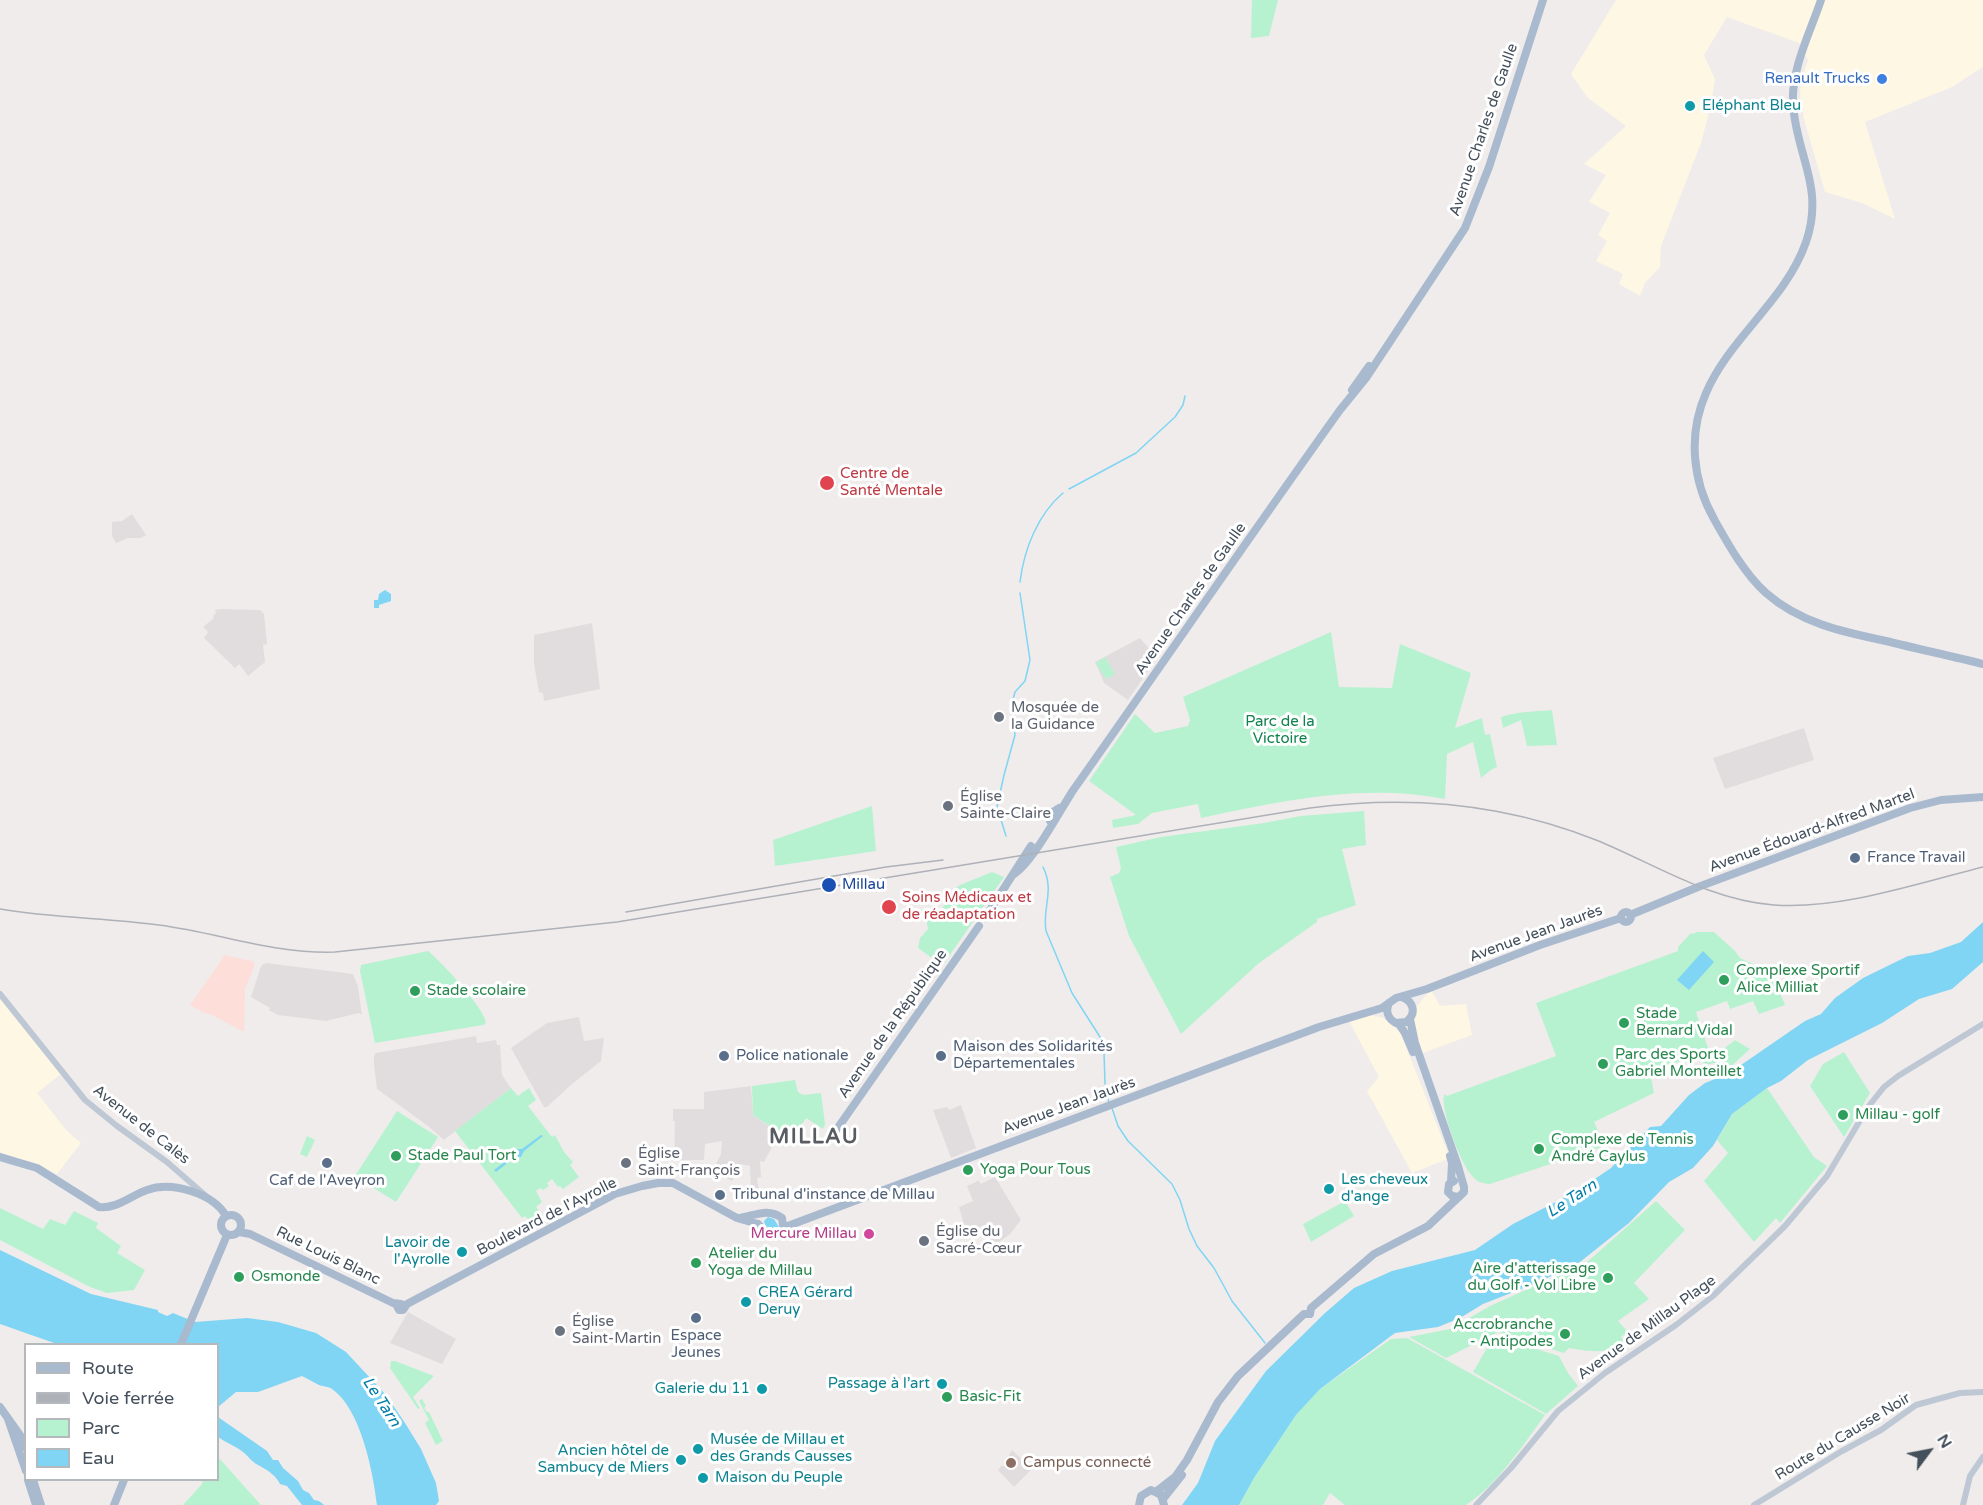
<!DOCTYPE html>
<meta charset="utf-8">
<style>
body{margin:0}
#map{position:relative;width:1983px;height:1505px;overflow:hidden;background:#f0ecec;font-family:"Varela Round",sans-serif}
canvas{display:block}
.legend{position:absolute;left:24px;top:1343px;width:195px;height:138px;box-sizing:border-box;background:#fff;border:2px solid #b4b9bd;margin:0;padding:8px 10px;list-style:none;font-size:18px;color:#434f5b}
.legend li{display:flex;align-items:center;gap:12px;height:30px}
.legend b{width:30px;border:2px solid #b4b9bd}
.north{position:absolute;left:1899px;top:1421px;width:60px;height:60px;-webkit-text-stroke:4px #fff;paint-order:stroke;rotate:58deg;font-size:16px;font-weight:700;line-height:24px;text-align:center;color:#434f5b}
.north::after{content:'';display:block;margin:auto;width:21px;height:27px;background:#434f5b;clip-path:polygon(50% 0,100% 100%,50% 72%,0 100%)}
</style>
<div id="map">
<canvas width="1983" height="1505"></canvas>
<ul class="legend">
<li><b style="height:8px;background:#a9bacf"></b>Route</li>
<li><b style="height:8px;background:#aeb1b8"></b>Voie ferrée</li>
<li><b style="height:16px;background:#b6f2d0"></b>Parc</li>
<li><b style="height:16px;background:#7fd5f3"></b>Eau</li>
</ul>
<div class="north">N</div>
</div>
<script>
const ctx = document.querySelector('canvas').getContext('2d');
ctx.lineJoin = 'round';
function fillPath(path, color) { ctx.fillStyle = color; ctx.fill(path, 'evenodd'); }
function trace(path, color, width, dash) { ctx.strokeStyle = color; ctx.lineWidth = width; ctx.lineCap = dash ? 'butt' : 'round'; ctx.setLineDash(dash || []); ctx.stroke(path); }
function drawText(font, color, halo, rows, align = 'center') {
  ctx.font = font + ' "Varela Round",sans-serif'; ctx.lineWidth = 6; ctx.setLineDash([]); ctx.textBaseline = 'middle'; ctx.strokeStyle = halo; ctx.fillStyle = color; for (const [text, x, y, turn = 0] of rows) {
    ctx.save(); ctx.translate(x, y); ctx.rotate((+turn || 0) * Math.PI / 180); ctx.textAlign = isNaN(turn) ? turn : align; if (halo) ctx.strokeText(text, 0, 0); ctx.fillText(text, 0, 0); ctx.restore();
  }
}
const commercial = new Path2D(`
 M1616,0H1983V67L1952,87L1865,122L1895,219L1862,203L1825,192L1804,119L1800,95L1801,82L1808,60L1799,43L1727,17L1704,55L1715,79L1711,105L1701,143L1661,246L1660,267L1645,283L1640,296L1619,284L1623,274L1596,261L1607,241L1598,235L1610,213L1589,202L1606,175L1584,164L1626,126L1588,98L1571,74Z
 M1431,990L1440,1006L1466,1004L1472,1035L1423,1053L1413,1024L1417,1006Z
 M0,995L61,1074L37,1093L67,1131L81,1143L57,1174L35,1164L0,1152Z
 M1363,1013L1383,1018L1400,1032L1450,1158L1412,1173L1367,1091L1379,1077L1349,1021Z`);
const education = new Path2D(`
 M132,514L146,535L141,538H128L116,543L112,536V522L122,521Z
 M220,609L260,610L264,614L267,644L263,645L265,662L248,676L239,664L235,668L204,638L208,632L203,627L214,618L213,616L216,613L215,610Z
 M592,623L600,689L544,701L543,693L539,692L534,664V635Z
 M1140,638L1157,658L1128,700L1104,683L1095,662Z
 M1804,728L1814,760L1725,789L1713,758Z
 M266,963L353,974L358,987L362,1015L359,1013L326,1021L278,1015L269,1010L270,1008L251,997L260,969L262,965Z
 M579,1017L584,1041L604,1038L601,1061L572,1084L547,1107H544L511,1048L547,1023Z
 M476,1036L477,1043L496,1040L497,1045H500L502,1075L511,1088L444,1140L428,1126L377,1089L374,1065V1056L376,1053Z
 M751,1086L753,1115L774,1130L772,1134L774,1143L764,1162L760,1161L761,1177L757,1178L760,1199H755L751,1191L750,1166L740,1164L732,1181L713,1170L721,1154L722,1141L705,1144L704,1160H674L675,1121H673V1109H704V1092Z
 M961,1105L976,1148L951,1158L933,1110L947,1107L949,1110Z
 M995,1177L1021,1220L1010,1234L994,1246L982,1226L967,1235L959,1207L973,1201L967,1186L976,1182L978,1180L981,1184Z
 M408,1312L456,1339L442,1364L390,1343Z
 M1012,1450L1032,1469L1014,1487L998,1470L1001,1466H1005L1008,1462L1006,1460Z`);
const medical = new Path2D(`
 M224,955L252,961L255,964L245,990L244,1032L208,1013L206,1014L190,1005L220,962Z`);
const green = new Path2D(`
 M1252,0H1278L1269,36L1251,38Z
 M1331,632L1339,687L1392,688L1400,644L1471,673L1455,728L1482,718L1485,735L1490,734L1497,767L1491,770L1481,778L1473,742L1447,754L1445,799C1364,783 1281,801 1201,818L1198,804L1152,813L1138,824L1113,828L1112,820L1136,815L1089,781L1135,714L1155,733L1188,726L1190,720L1183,697Z
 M1105,657L1115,674L1106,679L1096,663Z
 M1552,710L1557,745L1527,746L1521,720L1503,728L1501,717C1519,711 1533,712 1552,710Z
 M872,806L876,851L775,866L773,840Z
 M1364,811L1366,845L1342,849L1356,905L1317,919V922L1259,963L1181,1034L1129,936L1110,877L1119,873L1121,868L1116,847L1161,837L1264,823L1301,816Z
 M992,872L1004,877L945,962L939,963L918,948L920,938L928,929L926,918L934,911L942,908L955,893L953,890L960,885Z
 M1697,932H1714L1734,950L1740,958L1772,973L1785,1005L1759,1014L1753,1001L1730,1009L1727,1001L1696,1012L1709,1051L1650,1072L1654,1093L1594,1122L1605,1146L1490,1184C1484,1184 1477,1182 1473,1177C1461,1165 1440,1110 1444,1094L1447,1096L1556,1056L1536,1003L1678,951V947L1691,933L1693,934Z
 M428,951C440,960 486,1010 486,1023L483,1025L375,1043L360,971L361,965Z
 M1735,1040L1750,1049L1729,1068L1721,1069L1715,1063L1704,1065L1703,1060L1712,1058Z
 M1844,1052L1870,1093L1844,1137L1810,1086L1823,1064Z
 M795,1080L798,1092L803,1095L821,1093L825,1124L823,1129L806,1118L795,1135L793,1134L791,1136L781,1129L778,1132L753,1115L752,1086Z
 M511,1088L518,1096L529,1088L536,1100L528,1106L552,1137L555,1135L564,1152L573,1162L570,1165L579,1177L563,1189L560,1186L558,1187L552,1179L547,1183L549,1186L543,1190L540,1188L536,1191L542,1202L536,1207L544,1217L531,1223L525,1216L522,1218L455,1131Z
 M1767,1088L1814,1157L1827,1166L1780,1223L1776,1218L1754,1242L1704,1181L1728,1153L1717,1140L1732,1114Z
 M397,1111L438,1137L396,1202L355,1176Z
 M307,1136L315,1140L307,1157L300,1154Z
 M1345,1201L1354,1216L1311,1242L1303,1224Z
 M1656,1201L1685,1230L1634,1283L1649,1299L1618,1321L1628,1332L1621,1337L1625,1343C1604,1354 1593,1352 1569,1348L1564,1353L1498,1332L1446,1358L1409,1337L1450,1329L1490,1306L1586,1263Z
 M0,1208L43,1229L50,1219L65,1225L74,1211L98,1223L96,1228L121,1246L117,1253L145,1270L134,1290L107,1293L90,1287L0,1240Z
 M1498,1337L1559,1356L1568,1373L1578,1386L1546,1414L1473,1372L1487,1348Z
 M1407,1338L1545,1415C1523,1445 1497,1485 1466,1505H1345L1330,1493L1323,1505H1239L1254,1478L1296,1415L1320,1389L1391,1339Z
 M391,1361H395L434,1376L413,1397L420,1408L418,1409L390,1368Z
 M422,1399L426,1406L424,1408L427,1412H429L443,1441L436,1445L425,1423L429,1420L419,1401Z
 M218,1457L261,1505H183L202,1484L203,1480H218Z`);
const water = new Path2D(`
 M385,590L391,594V601L379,605V608H374V600H378L379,594Z
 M1983,922V962L1952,989L1919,999L1882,1023L1808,1060L1781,1081L1767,1088L1732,1114L1713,1146L1693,1168L1669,1182L1629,1223L1580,1262L1539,1282L1483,1304L1460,1318L1438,1327L1395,1333L1320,1389L1296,1415L1254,1478L1239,1505H1182L1198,1483L1215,1441L1266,1371L1325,1313L1354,1288L1392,1271L1475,1250L1513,1224L1577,1191L1611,1168L1650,1127L1661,1126L1689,1095L1705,1083L1728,1074L1805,1021L1821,1014L1835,998L1863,978L1908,956L1930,953L1961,942Z
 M1703,951L1714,962L1689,990L1677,980Z
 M541,1135L543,1136L524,1151L521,1157H515L496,1172L494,1170L514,1155L516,1149H522Z
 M768,1217L774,1219L779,1227L778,1231C771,1233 765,1227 764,1221Z
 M0,1250L91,1294L158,1310V1312L167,1316L173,1313L195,1322L247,1318L278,1322L316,1333L346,1352L386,1395L405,1423L421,1449L436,1483L439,1501L436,1505H377C373,1472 361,1409 332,1389C328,1386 324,1387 319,1385C313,1382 308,1379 302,1376L258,1392H236L218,1407V1344H57L0,1324Z
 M218,1417L267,1451L273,1460H278L283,1468L298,1481L303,1490L309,1493L314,1500L319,1501L324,1505H302L287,1486L280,1484C275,1474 267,1470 258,1465C252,1462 248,1456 243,1452C236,1446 226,1443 218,1437Z`);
const stream = new Path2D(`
 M1069,489L1136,453L1175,417L1183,405L1185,396
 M1020,582C1024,549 1038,514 1063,493
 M1006,836L997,807L1004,775L1015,735L1011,707L1015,692L1025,681L1030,660L1020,593
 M1043,867C1055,891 1042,908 1046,931L1072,993L1100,1037L1104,1052L1105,1084
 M1106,1090L1109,1103
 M1112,1108L1118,1126L1128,1141L1172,1184L1180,1200L1189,1229L1197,1246L1214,1268L1232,1301L1265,1343`);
const minor = new Path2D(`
 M0,994L85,1100L117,1126L167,1162L206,1196
 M1476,1505L1511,1468L1558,1411L1605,1373L1676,1325L1713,1296L1785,1226L1827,1176L1868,1107L1884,1087L1898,1076L1983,1024
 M1754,1505L1842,1451L1881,1430L1916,1405L1960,1393L1983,1392
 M1963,1505L1970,1476L1983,1457`);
const major = new Path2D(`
 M1821,0C1810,33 1791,69 1793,104C1796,155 1825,187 1806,242C1786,300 1730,337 1706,393C1688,434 1692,480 1714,519C1728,544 1744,573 1766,593C1800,623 1843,632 1886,641C1918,649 1951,656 1983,664
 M1352,390L1369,366
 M1050,821L1048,815L1059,808
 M1014,874C1033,862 1060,810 1074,789C1163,663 1250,536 1340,410L1366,378L1465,228L1489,167L1543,0
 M1621 917a5 5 0 1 1 10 0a5 5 0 1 1-10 0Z
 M1630,915L1698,887L1910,808L1941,800L1983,797
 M985,918L1031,846
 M1389,1003C1385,1011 1388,1019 1396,1023L1406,1022C1417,1014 1414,1001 1401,997
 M1399,1024L1405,1033L1413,1052
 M830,1139L979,926
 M1450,1156L1452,1163L1451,1182
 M0,1157L37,1168L99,1207C117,1209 130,1196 147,1190C171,1181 213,1193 226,1216
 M1454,1181L1449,1184L1448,1192L1452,1196L1459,1197
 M221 1225a10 10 0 1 1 20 0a10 10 0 1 1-20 0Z
 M739,1218C754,1216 768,1207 782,1218L784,1232C774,1239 766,1232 758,1224
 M785,1227L1319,1027L1382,1008L1396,998L1427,989L1540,945L1621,918
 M239,1232L250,1234L393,1303L401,1304
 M396,1304L399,1310H403L407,1304L615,1194L642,1186L658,1183H673L737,1218L758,1224
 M181,1344L227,1235
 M0,1407L20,1435L23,1447
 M8,1419L26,1471
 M28,1480L36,1505
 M33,1480L41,1505
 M1157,1491L1175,1477L1187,1460L1218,1402L1238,1376L1304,1314H1310L1311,1308L1374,1254L1428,1226L1464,1192V1187L1458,1166L1415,1043L1410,1019
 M1163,1499L1182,1475
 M114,1505L124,1480
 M1139,1505L1141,1496L1151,1490L1161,1495L1164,1505`);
const rail = new Path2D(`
 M0,909C53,918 106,918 159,925C220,933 273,954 335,952L617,922L1310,808C1407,795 1504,803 1596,840C1655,864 1709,900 1774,905C1840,910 1919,883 1983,867
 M626,912L886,867L943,860`);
const markers = [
 [1882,79,6,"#3f7fe0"],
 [1690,106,6,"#0f9aa8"],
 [827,483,8,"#e0444e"],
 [999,717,6,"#6b7280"],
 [948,806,6,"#6b7280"],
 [1855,858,6,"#5c6f8a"],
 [829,885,8,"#1a4fb4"],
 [889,907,8,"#e0444e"],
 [1724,980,6,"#2e9e5b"],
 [415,991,6,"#2e9e5b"],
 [1624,1023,6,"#2e9e5b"],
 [724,1056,6,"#5c6f8a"],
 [941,1056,6,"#5c6f8a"],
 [1603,1064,6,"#2e9e5b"],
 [1843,1115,6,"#2e9e5b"],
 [1539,1149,6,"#2e9e5b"],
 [396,1156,6,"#2e9e5b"],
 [327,1163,6,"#5c6f8a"],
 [626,1163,6,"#6b7280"],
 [968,1170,6,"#2e9e5b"],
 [1329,1189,6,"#0f9aa8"],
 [720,1195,6,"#5c6f8a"],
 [869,1234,6,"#d1479c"],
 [924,1241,6,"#6b7280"],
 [462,1252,6,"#0f9aa8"],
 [696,1263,6,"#2e9e5b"],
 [239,1277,6,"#2e9e5b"],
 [1608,1278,6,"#2e9e5b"],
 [746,1302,6,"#0f9aa8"],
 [696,1318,6,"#5c6f8a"],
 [560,1331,6,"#6b7280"],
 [1565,1334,6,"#2e9e5b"],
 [942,1384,6,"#0f9aa8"],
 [762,1389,6,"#0f9aa8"],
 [947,1397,6,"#2e9e5b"],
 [698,1449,6,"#0f9aa8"],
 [681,1460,6,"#0f9aa8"],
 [1011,1463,6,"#8d6e63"],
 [703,1478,6,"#0f9aa8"]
];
const shopNames = [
 ["Renault Trucks",1870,79]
];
const cultureNames = [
 ["Eléphant Bleu",1702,106],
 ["Les cheveux",1341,1180],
 ["d'ange",1341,1197],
 ["Lavoir de",450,1243,"right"],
 ["l'Ayrolle",450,1260,"right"],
 ["CREA Gérard",758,1293],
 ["Deruy",758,1310],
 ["Passage à l’art",930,1384,"right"],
 ["Galerie du 11",750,1389,"right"],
 ["Musée de Millau et",710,1440],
 ["des Grands Causses",710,1457],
 ["Ancien hôtel de",669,1451,"right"],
 ["Sambucy de Miers",669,1468,"right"],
 ["Maison du Peuple",715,1478]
];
const streetNames = [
 ["Avenue Charles de Gaulle",1484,130,-71],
 ["Avenue Charles de Gaulle",1191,599,-55],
 ["Avenue Édouard-Alfred Martel",1812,831,-20],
 ["Avenue Jean Jaurès",1536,934,-20],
 ["Avenue de la République",893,1024,-55],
 ["Avenue Jean Jaurès",1069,1106,-20],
 ["Avenue de Calès",141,1125,38],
 ["Boulevard de l'Ayrolle",547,1217,-27],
 ["Rue Louis Blanc",328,1256,26],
 ["Avenue de Millau Plage",1647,1328,-36],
 ["Route du Causse Noir",1843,1437,-31]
];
const healthNames = [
 ["Centre de",840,474],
 ["Santé Mentale",840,491],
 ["Soins Médicaux et",902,898],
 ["de réadaptation",902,915]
];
const worshipNames = [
 ["Mosquée de",1011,708],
 ["la Guidance",1011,725],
 ["Église",960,797],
 ["Sainte-Claire",960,814],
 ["Église",638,1154],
 ["Saint-François",638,1171],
 ["Église du",936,1232],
 ["Sacré-Cœur",936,1249],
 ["Église",572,1322],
 ["Saint-Martin",572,1339]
];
const parkNames = [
 ["Parc de la",1280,722],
 ["Victoire",1280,739]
];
const serviceNames = [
 ["France Travail",1867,858],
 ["Maison des Solidarités",953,1047],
 ["Départementales",953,1064],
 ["Police nationale",736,1056],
 ["Caf de l'Aveyron",327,1181,"center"],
 ["Tribunal d'instance de Millau",732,1195],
 ["Espace",696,1336,"center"],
 ["Jeunes",696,1353,"center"]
];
const transitNames = [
 ["Millau",842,885]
];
const leisureNames = [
 ["Complexe Sportif",1736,971],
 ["Alice Milliat",1736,988],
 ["Stade scolaire",427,991],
 ["Stade",1636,1014],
 ["Bernard Vidal",1636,1031],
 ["Parc des Sports",1615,1055],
 ["Gabriel Monteillet",1615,1072],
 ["Millau - golf",1855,1115],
 ["Complexe de Tennis",1551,1140],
 ["André Caylus",1551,1157],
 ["Stade Paul Tort",408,1156],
 ["Yoga Pour Tous",980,1170],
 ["Atelier du",708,1254],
 ["Yoga de Millau",708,1271],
 ["Aire d'atterissage",1596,1269,"right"],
 ["du Golf - Vol Libre",1596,1286,"right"],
 ["Osmonde",251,1277],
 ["Accrobranche",1553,1325,"right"],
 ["- Antipodes",1553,1342,"right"],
 ["Basic-Fit",959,1397]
];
const hotelNames = [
 ["Mercure Millau",857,1234]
];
const educationNames = [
 ["Campus connecté",1023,1463]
];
const waterNames = [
 ["Le Tarn",1572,1199,-33],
 ["Le Tarn",381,1402,57]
];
const districtNames = [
 ["MILLAU",814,1137]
];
fillPath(commercial, '#fdf7e3');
fillPath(education, '#e1ddde');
fillPath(medical, '#fdded9');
fillPath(green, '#b6f2d0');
fillPath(water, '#7fd5f3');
trace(stream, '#7fd5f3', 1.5);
trace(minor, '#bec8d4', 6);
trace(major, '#a9bacf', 8);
trace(rail, '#aeb1b8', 1.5);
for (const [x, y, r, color] of markers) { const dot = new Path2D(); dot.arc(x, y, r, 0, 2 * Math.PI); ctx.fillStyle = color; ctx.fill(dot); trace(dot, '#fff', 2); }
drawText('15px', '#366cbe', '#fff', shopNames, 'right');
drawText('15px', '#0d838f', '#fff', cultureNames, 'left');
drawText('15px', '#434f5b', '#fff', streetNames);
drawText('15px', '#be3a42', '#fff', healthNames, 'left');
drawText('15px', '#5b616d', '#fff', worshipNames, 'left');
drawText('15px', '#0f824e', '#fff', parkNames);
drawText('15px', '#4e5e75', '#fff', serviceNames, 'left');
drawText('15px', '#164399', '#fff', transitNames, 'left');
drawText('15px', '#27864d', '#fff', leisureNames, 'left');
drawText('15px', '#b23c85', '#fff', hotelNames, 'right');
drawText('15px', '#785e54', '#fff', educationNames, 'left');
drawText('italic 16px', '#027da9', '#fff', waterNames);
ctx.letterSpacing = '1.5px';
drawText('bold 21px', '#595d62', '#fff', districtNames);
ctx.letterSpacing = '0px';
</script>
